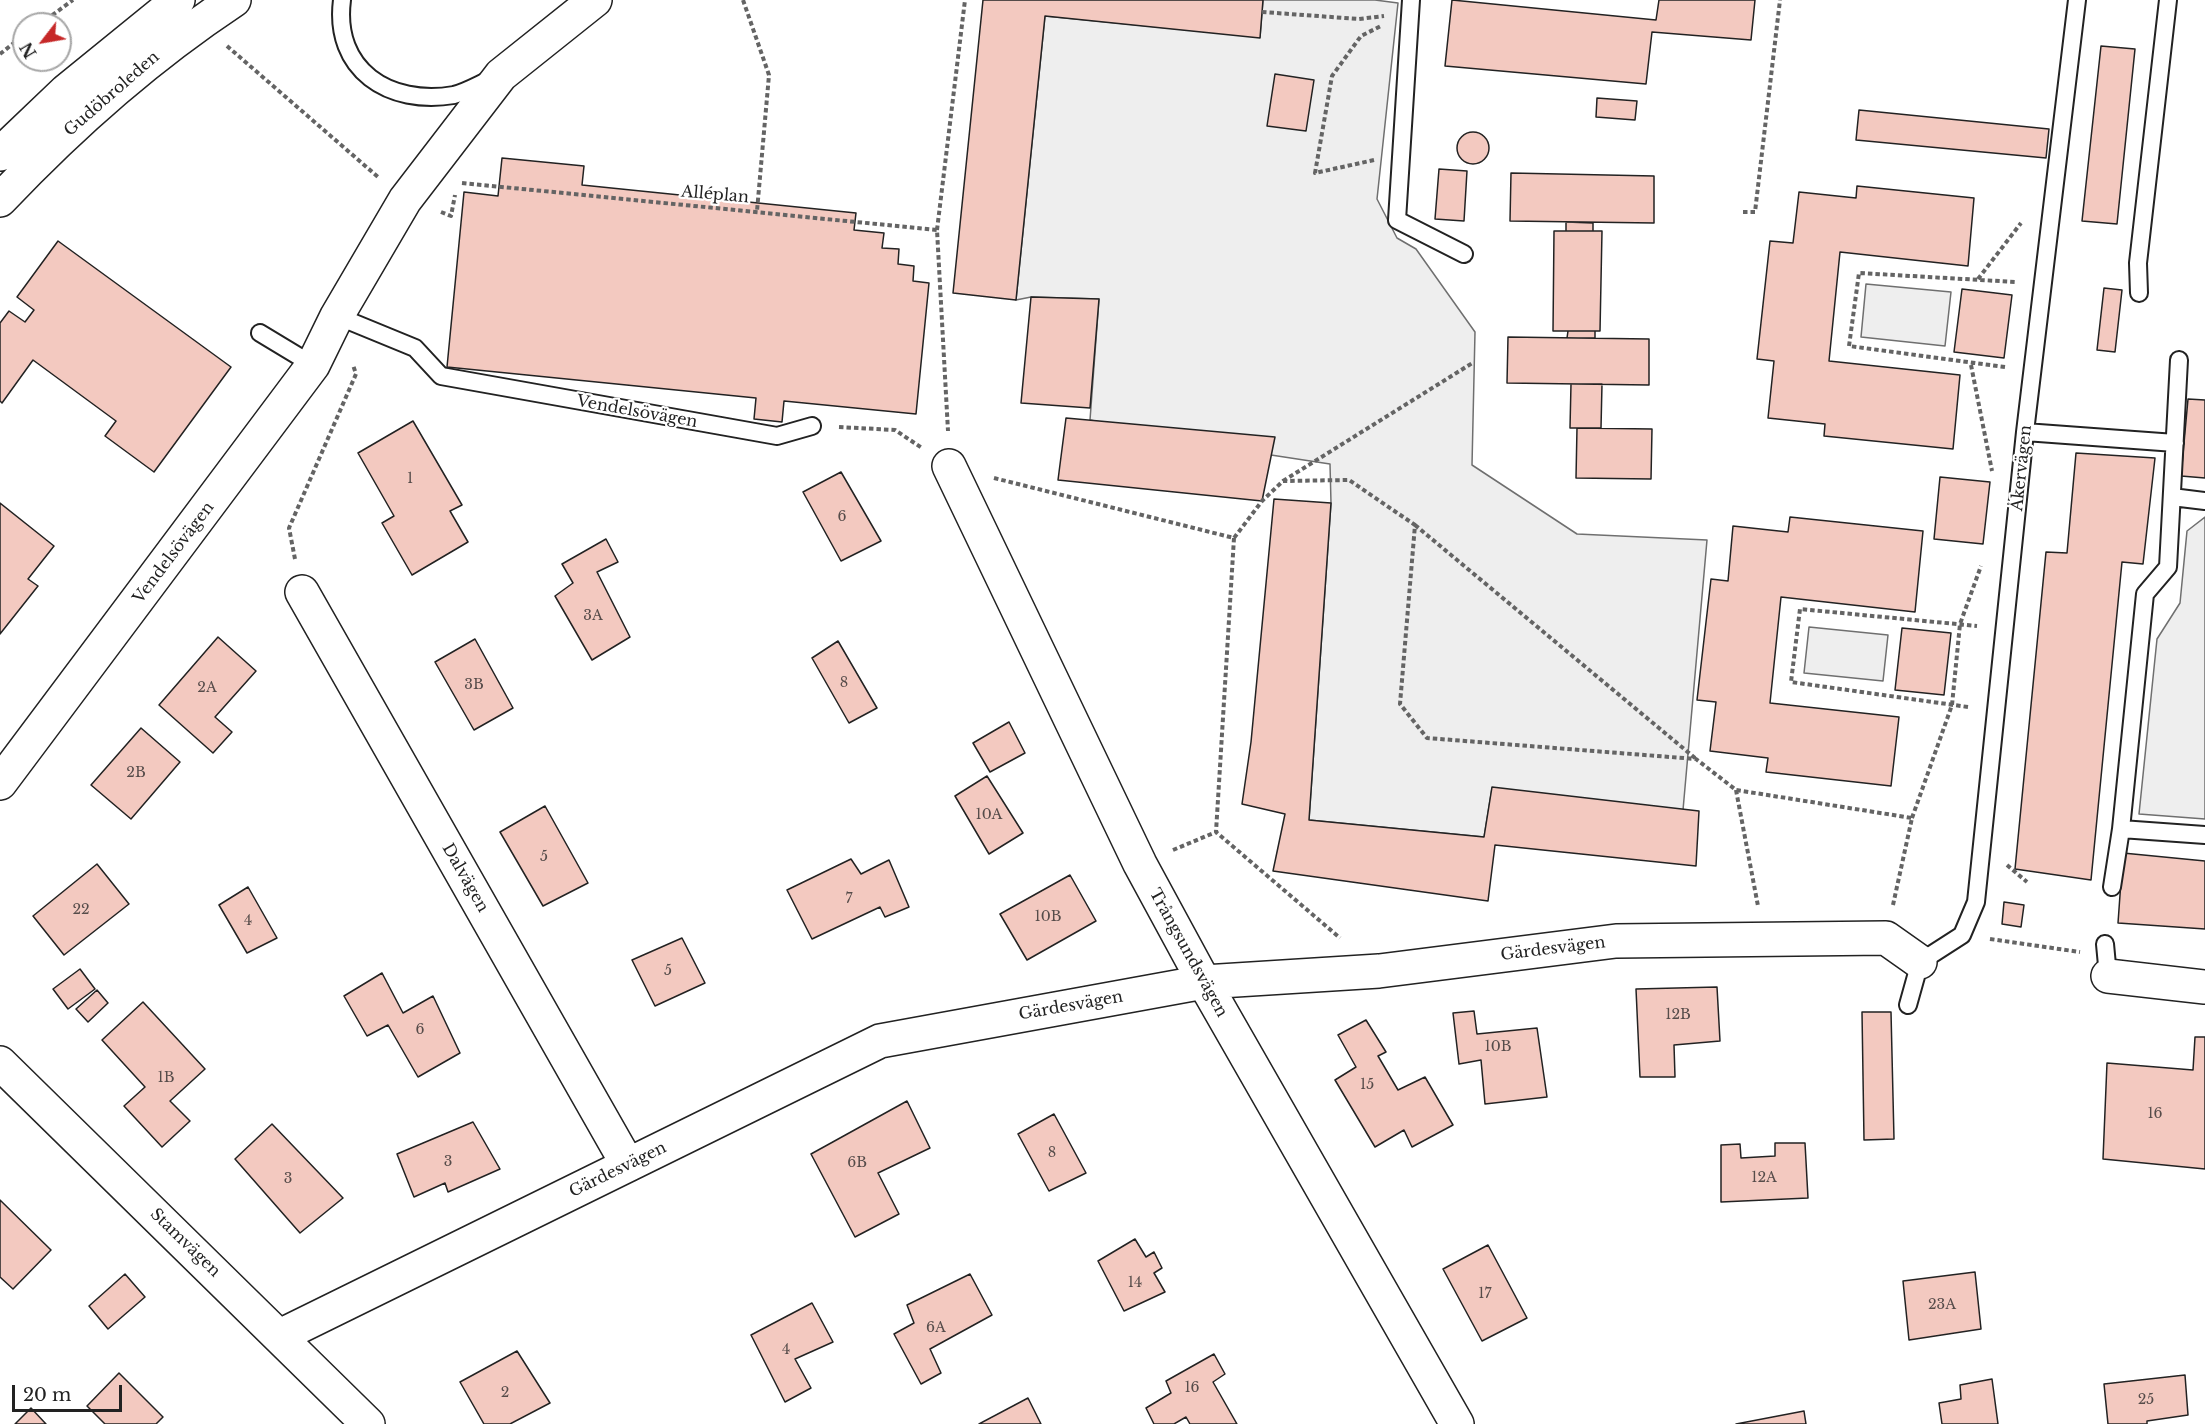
<!DOCTYPE html>
<meta charset="utf-8">
<style>
body{margin:0}
#map{position:relative;width:2205px;height:1424px;overflow:hidden;background:#fff;font-family:"Libre Baskerville",serif}
canvas{display:block}
.north{position:absolute;left:12px;top:12px;width:60px;height:60px;box-sizing:border-box;background:#fff;border:2px solid #a7a7a7;border-radius:50%;rotate:239deg;font-size:16px;font-weight:700;line-height:24px;text-align:center;color:#222}
.north::after{content:'';display:block;margin:auto;width:21px;height:27px;background:#c62828;clip-path:polygon(50% 0,100% 100%,50% 72%,0 100%)}
.scale{position:absolute;left:12px;top:1385px;width:110px;height:27px;box-sizing:border-box;border:3px solid #222;border-top:0;padding-left:8px;font-size:18px;line-height:21px;white-space:nowrap;color:#222;-webkit-text-stroke:4px #fff;paint-order:stroke}
</style>
<div id="map">
<canvas width="2205" height="1424"></canvas>
<div class="north">N</div>
<div class="scale">20 m</div>
</div>
<script>
const ctx = document.querySelector('canvas').getContext('2d');
ctx.lineJoin = 'round';
function fillPath(path, color) { ctx.fillStyle = color; ctx.fill(path, 'evenodd'); }
function trace(path, color, width, dash) { ctx.strokeStyle = color; ctx.lineWidth = width; ctx.lineCap = dash ? 'butt' : 'round'; ctx.setLineDash(dash || []); ctx.stroke(path); }
function drawText(font, color, halo, rows, align = 'center') {
  ctx.font = font + ' "Libre Baskerville",serif'; ctx.lineWidth = 4.5; ctx.setLineDash([]); ctx.textBaseline = 'middle'; ctx.strokeStyle = halo; ctx.fillStyle = color; for (const [text, x, y, turn = 0] of rows) {
    ctx.save(); ctx.translate(x, y); ctx.rotate((+turn || 0) * Math.PI / 180); ctx.textAlign = isNaN(turn) ? turn : align; if (halo) ctx.strokeText(text, 0, 0); ctx.fillText(text, 0, 0); ctx.restore();
  }
}
const green = new Path2D(`
 M1263,0H1375L1398,3L1377,199L1397,238L1416,249L1475,332L1472,465L1577,534L1707,540L1683,810L1492,788L1484,837L1309,820L1331,503L1330,464L1271,455L1090,420L1099,299L1031,297L1016,300L1045,16L1260,37Z
 M1866,284L1951,292L1945,346L1861,337Z
 M2205,517V819L2139,814L2157,639L2180,603L2187,531Z
 M1809,627L1888,635L1883,681L1804,673Z`);
const building = new Path2D(`
 M983,0H1263L1260,38L1045,16L1016,300L953,293Z
 M1452,0L1656,20L1659,0H1755L1751,40L1652,32L1646,84L1445,66Z
 M2101,46L2135,49L2117,224L2082,221Z
 M1275,74L1314,80L1306,131L1267,126Z
 M1597,98L1637,101L1635,120L1596,117Z
 M1859,110L2049,129L2046,158L1856,140Z
 M1457 148a16 16 0 1 1 32 0a16 16 0 1 1-32 0Z
 M502,158L584,166L582,185L856,213L854,230L884,233L882,248L899,249L898,264L914,266L913,281L929,283L916,414L784,401L782,422L754,419L756,398L447,367L464,192L498,196Z
 M1439,169L1467,171L1464,221L1435,219Z
 M1511,173L1654,176V223L1510,221Z
 M1857,186L1974,198L1968,266L1840,252L1829,361L1960,375L1953,449L1824,436L1825,424L1768,418L1774,361L1757,359L1770,241L1793,243L1799,192L1856,198Z
 M1566,222L1593,223V231H1566Z
 M1554,231H1602L1600,331H1553Z
 M58,241L231,367L154,472L105,436L116,421L33,360L2,403L0,401V323L9,311L25,322L34,310L17,297Z
 M2104,288L2122,290L2115,352L2097,350Z
 M1962,289L2012,295L2004,358L1954,352Z
 M1031,297L1099,299L1090,408L1021,403Z
 M1568,331H1595V338H1567Z
 M1508,337L1649,339V385L1507,383Z
 M1571,384H1602L1601,428H1570Z
 M2188,399L2205,400V478L2181,476Z
 M1066,418L1275,437L1262,501L1058,480Z
 M413,421L462,505L450,511L468,542L412,575L382,523L394,516L358,453Z
 M1577,428L1652,429L1651,479L1576,478Z
 M2076,453L2155,458L2143,564L2122,562L2091,880L2015,869L2046,552L2067,553Z
 M841,472L881,541L841,561L803,492Z
 M1940,477L1990,482L1983,544L1934,539Z
 M1274,499L1331,503L1309,820L1484,837L1492,787L1699,811L1696,866L1495,845L1488,901L1273,871L1285,814L1242,804L1251,742Z
 M0,503L54,546L28,579L38,586L0,634Z
 M1790,517L1923,531L1915,612L1781,597L1770,703L1899,717L1891,786L1766,772L1768,758L1710,751L1716,702L1697,700L1711,579L1728,581L1733,526L1788,532Z
 M606,539L618,562L597,572L630,637L592,660L555,596L573,583L562,564Z
 M1902,628L1951,633L1944,695L1895,690Z
 M218,637L256,671L215,717L232,732L213,753L159,705Z
 M475,639L513,708L474,730L435,662Z
 M838,641L877,708L849,723L812,658Z
 M1009,722L1025,753L990,772L973,743Z
 M141,728L180,762L131,819L91,785Z
 M987,776L1023,833L989,854L955,796Z
 M545,806L588,883L543,906L500,832Z
 M2123,853L2205,861V929L2118,923Z
 M851,859L861,874L889,860L909,907L885,917L880,907L812,939L787,890Z
 M97,864L129,904L64,955L33,916Z
 M1070,875L1096,921L1027,960L1000,914Z
 M248,887L277,938L247,953L219,905Z
 M2004,902L2024,905L2021,927L2002,924Z
 M682,938L705,983L655,1006L632,960Z
 M80,969L95,989L68,1009L53,989Z
 M382,973L403,1013L433,996L460,1053L418,1077L388,1025L367,1036L344,996Z
 M1717,987L1720,1041L1674,1045L1675,1077H1640L1636,989Z
 M97,990L108,1003L88,1022L76,1009Z
 M143,1002L205,1069L170,1101L190,1121L162,1147L124,1106L145,1087L102,1040Z
 M1474,1011L1477,1034L1537,1028L1547,1097L1485,1104L1481,1060L1459,1064L1453,1013Z
 M1862,1012H1891L1894,1139L1864,1140Z
 M1366,1020L1386,1052L1378,1056L1398,1090L1425,1077L1453,1125L1412,1147L1404,1130L1375,1147L1335,1080L1356,1067L1338,1035Z
 M2195,1037H2205V1169L2103,1159L2107,1063L2193,1070Z
 M907,1101L930,1148L878,1173L899,1214L855,1237L811,1154Z
 M1054,1114L1086,1173L1049,1191L1018,1134Z
 M473,1122L500,1169L448,1192L445,1183L414,1197L397,1154Z
 M272,1124L343,1198L300,1233L235,1159Z
 M1775,1143H1805L1808,1198L1721,1202V1145L1740,1144L1741,1158L1775,1156Z
 M0,1200L51,1250L13,1289L0,1277Z
 M1135,1239L1146,1257L1154,1252L1162,1268L1154,1273L1165,1292L1124,1311L1098,1261Z
 M1488,1245L1527,1318L1482,1341L1443,1269Z
 M1975,1272L1981,1329L1909,1340L1903,1281Z
 M125,1274L145,1297L108,1329L89,1306Z
 M970,1274L992,1315L930,1349L941,1373L921,1384L894,1334L914,1323L907,1305Z
 M812,1303L833,1342L795,1359L811,1388L785,1402L751,1335Z
 M517,1351L550,1403L510,1424H484L460,1382Z
 M1214,1354L1225,1374L1213,1382L1237,1424H1190L1186,1417L1174,1424H1154L1146,1408L1171,1393L1166,1381Z
 M119,1373L163,1417L156,1424H105L87,1406Z
 M2185,1375L2188,1415L2147,1421V1424H2108L2104,1384Z
 M1992,1379L1998,1424H1942L1939,1403L1961,1399L1960,1385Z
 M1028,1398L1041,1424H979Z
 M31,1408L46,1424H15Z
 M1804,1411L1806,1424H1736Z`);
const path = new Path2D(`
 M743,0L769,75L757,211
 M1262,12L1359,19L1384,16
 M40,24L73,0
 M227,46L378,177
 M0,54L24,35
 M1374,160L1315,173L1332,76L1361,36L1381,26
 M462,183L937,230L948,431
 M441,212L451,216L455,195
 M1743,212H1755L1780,0
 M937,230L965,0
 M1978,279L2021,223
 M1971,365L1992,471
 M2005,367L1849,346L1859,273L2016,282
 M839,427L895,430L922,448
 M994,478L1234,538L1262,501L1283,481L1349,480L1415,525L1400,704L1427,738L1696,759L1736,790L1912,818L1893,905
 M1283,481L1474,362
 M1415,525L1695,758
 M1234,538L1216,832L1340,938
 M295,559L289,528L356,374L353,365
 M1968,707L1791,682L1800,609L1977,626
 M1736,790L1758,906
 M1912,818L1952,705L1960,624L1981,566
 M1173,850L1216,832
 M2007,865L2027,882
 M1990,939L2080,952`);
const lane = new Path2D(`
 M342,0C333,70 389,106 454,95C466,92 478,85 489,80
 M1411,0L1397,220L1464,254
 M2139,293L2138,263L2168,0
 M337,316L415,348L441,376L777,436L812,426
 M260,333L313,365
 M2025,432L2175,443
 M2172,497L2205,501
 M2121,829L2205,835
 M2112,887L2121,829L2145,594L2168,567L2179,360
 M2105,944L2108,976
 M1908,1005L1920,962L1962,935L1976,902L2025,432L2077,0`);
const street = new Path2D(`
 M949,466L1140,864L1204,982L1457,1424
 M302,592L628,1165
 M0,783L313,365L337,316L405,200L501,75L595,0
 M2108,976L2205,987
 M0,1063L368,1424
 M280,1336L880,1041L1204,982L1379,971L1616,941L1886,938L1920,962`);
const secondary = new Path2D(`
 M0,154L66,91L178,0
 M0,200C71,125 148,57 234,0`);
const numberNames = [
 ["1",410,479],
 ["6",842,517],
 ["3A",593,616],
 ["8",844,683],
 ["3B",474,685],
 ["2A",207,688],
 ["2B",136,773],
 ["10A",989,815],
 ["5",544,857],
 ["7",849,899],
 ["22",81,910],
 ["10B",1048,917],
 ["4",248,921],
 ["5",668,971],
 ["12B",1678,1015],
 ["6",420,1030],
 ["10B",1498,1047],
 ["1B",166,1078],
 ["15",1367,1085],
 ["16",2155,1114],
 ["8",1052,1153],
 ["3",448,1162],
 ["6B",857,1163],
 ["12A",1764,1178],
 ["3",288,1179],
 ["14",1135,1283],
 ["17",1485,1294],
 ["23A",1942,1305],
 ["6A",936,1328],
 ["4",786,1350],
 ["16",1192,1388],
 ["2",505,1393],
 ["25",2146,1400]
];
const streetNames = [
 ["Gudöbroleden",112,94,-41],
 ["Alléplan",715,195,5],
 ["Vendelsövägen",637,412,10],
 ["Åkervägen",2022,468,-84],
 ["Vendelsövägen",174,553,-53],
 ["Dalvägen",465,878,60],
 ["Gärdesvägen",1553,949,-7],
 ["Trångsundsvägen",1188,953,61],
 ["Gärdesvägen",1071,1006,-10],
 ["Gärdesvägen",618,1170,-26],
 ["Stamvägen",185,1243,44]
];
fillPath(green, '#eee');
trace(green, '#6f6f6f', 1.5);
fillPath(building, '#f3c9c0');
trace(building, '#222', 1.5);
trace(lane, '#222', 20);
trace(street, '#222', 36);
trace(secondary, '#222', 36);
trace(path, '#646464', 4, [4.5, 3]);
trace(lane, '#fff', 16);
trace(street, '#fff', 33);
trace(secondary, '#fff', 33);
drawText('14px', '#564c4a', null, numberNames);
drawText('16px', '#222', '#fff', streetNames);
</script>
